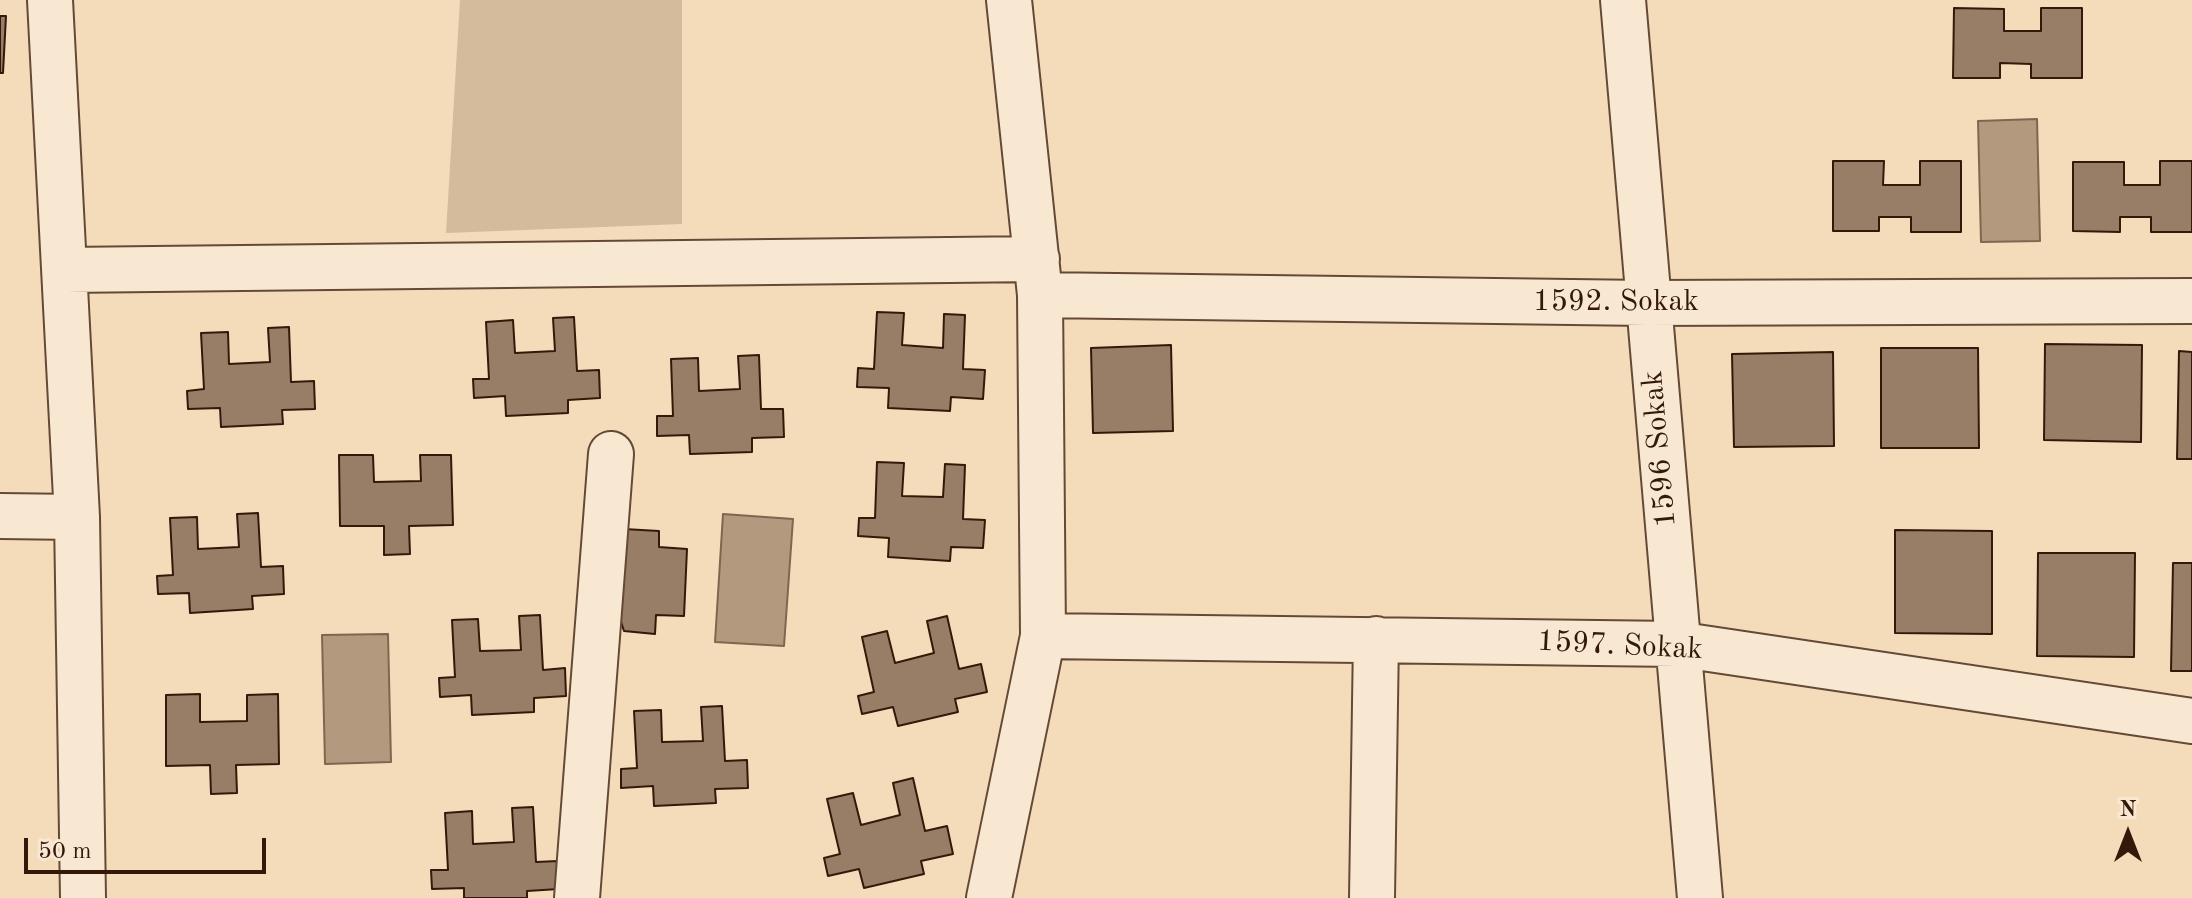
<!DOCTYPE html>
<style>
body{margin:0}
#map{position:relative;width:2192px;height:898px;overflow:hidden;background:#f4dcba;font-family:"Old Standard TT",serif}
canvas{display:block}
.north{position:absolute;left:2088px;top:794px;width:80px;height:80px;-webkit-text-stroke:6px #f8e8d2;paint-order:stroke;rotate:0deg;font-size:22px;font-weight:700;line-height:32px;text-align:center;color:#34190a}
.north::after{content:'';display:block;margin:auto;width:28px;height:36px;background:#34190a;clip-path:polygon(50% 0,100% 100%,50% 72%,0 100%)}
.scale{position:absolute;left:24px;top:838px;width:242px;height:36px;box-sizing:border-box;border:4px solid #34190a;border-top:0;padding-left:10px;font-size:24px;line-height:28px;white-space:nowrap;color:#34190a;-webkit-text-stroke:6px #f8e8d2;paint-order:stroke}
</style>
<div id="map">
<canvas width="2192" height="898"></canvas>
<div class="north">N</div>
<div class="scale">50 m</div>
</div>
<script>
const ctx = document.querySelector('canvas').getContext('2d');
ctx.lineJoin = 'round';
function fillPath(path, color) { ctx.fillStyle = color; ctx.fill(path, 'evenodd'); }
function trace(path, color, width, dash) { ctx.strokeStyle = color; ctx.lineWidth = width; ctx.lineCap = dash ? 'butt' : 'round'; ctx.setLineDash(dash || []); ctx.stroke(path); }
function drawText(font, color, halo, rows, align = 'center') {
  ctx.font = font + ' "Old Standard TT",serif'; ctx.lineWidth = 6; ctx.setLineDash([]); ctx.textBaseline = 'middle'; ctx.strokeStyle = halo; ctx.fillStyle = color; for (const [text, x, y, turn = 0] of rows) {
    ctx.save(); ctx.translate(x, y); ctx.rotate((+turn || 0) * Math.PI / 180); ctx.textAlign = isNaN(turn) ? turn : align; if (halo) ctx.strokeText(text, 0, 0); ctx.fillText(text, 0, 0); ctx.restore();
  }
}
const green = new Path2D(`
 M460,0H682V224L446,233Z`);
const water = new Path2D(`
 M2037,119L2040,241L1981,242L1978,121Z
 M723,514L793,519L784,646L715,642Z
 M388,634L391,762L325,764L322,635Z`);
const building = new Path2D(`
 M1954,8L2004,9V31H2041V8H2082V78H2031V64L2000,63V78H1953Z
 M0,16H6L3,73H0Z
 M1833,161H1884L1883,185H1920V161H1961V232H1911V217H1879V231H1833Z
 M2160,161H2192V232H2151V217H2120V232L2073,231V162H2124V185H2160Z
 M877,312L904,313L902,345L943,348L944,314L965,315L963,369L985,370L983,399L951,397L950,411L888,408L889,388L857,387L858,368L874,369Z
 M574,317L577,371L599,370L600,398L568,400V413L506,416L505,396L474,398L473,379H489L486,322L513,320L515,353L555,351L553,318Z
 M289,327L291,382L314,381L315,409L282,410L283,424L221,427L220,408L188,409L187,391L204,389L201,333L228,332L229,364L270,362L268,328Z
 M2045,344L2142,345L2141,442L2044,440Z
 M1171,345L1173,431L1093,433L1091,348Z
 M1881,348H1978L1979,448H1881Z
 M2179,351L2192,352V459H2177Z
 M1833,352L1834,446L1734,447L1732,354Z
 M759,355L761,409H783L784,437L752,438V452L690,454L689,435L657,436V416H673L671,359L698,358L699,391L740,389L738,356Z
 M339,455H373L374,482L421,481L420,455H451L453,525L409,526L410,554L384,555V526H340Z
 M877,462L904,463L902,496L943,497L945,464L965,465L963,519L985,520L983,548L951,547L950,561L888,557L889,538L858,536L859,518H875Z
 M258,513L261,567L283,566L284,594L252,596L253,609L190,613L189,593L158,594L157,576L173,575L170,518L197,517L198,549L239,547L237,514Z
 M624,529L659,531V547L687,549L684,616L656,615L655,634L624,631L618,613Z
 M1895,530L1992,531V634L1895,633Z
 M2038,553H2135L2134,657L2037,656Z
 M2173,563H2192V671H2171Z
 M540,615L543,670L565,668L566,696L534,698V712L472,715L471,695L440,697L439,678L455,677L452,620L478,619L480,651L521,650L519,616Z
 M947,616L959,669L981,664L987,692L955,699L958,712L898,726L893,707L862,714L858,696L874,692L862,637L887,631L895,663L934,653L927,621Z
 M200,694V722L247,721V695L278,694L279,764L236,765L237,793L211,794L210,765L166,766V695Z
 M722,706L725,761L747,760L748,788L715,789L716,803L654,806L653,786L621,788V769L637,768L634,711L661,710L662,742L703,741L701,707Z
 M913,778L925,831L947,826L953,854L921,861L924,874L864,888L859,869L828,876L824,858L840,854L827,799L853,793L861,825L900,815L893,783Z
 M533,807L536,862L558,861L559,889L527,891V898H464V888L432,889L431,870H448L445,813L472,811L473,844L514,842L512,808Z`);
const minor = new Path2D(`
 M50,0L77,517L83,898
 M1623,0L1700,898
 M66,270L1037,259
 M1040,295L1647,303L2192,301
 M0,516L77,517
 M1043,636L1676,644L2192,721
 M577,898L611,454
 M989,898L1043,636L1040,295L1009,0
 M1372,898L1376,639`);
const streetNames = [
 ["1592. Sokak",1616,302],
 ["1596 Sokak",1660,449,-95],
 ["1597. Sokak",1620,646,3]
];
fillPath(green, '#d3bb9c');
fillPath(water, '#b39a7e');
trace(water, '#806650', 2);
fillPath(building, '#987e66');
trace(building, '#34190a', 2);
trace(minor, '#644a36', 48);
trace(minor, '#f8e8d2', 44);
drawText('30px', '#34190a', '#f8e8d2', streetNames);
</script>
